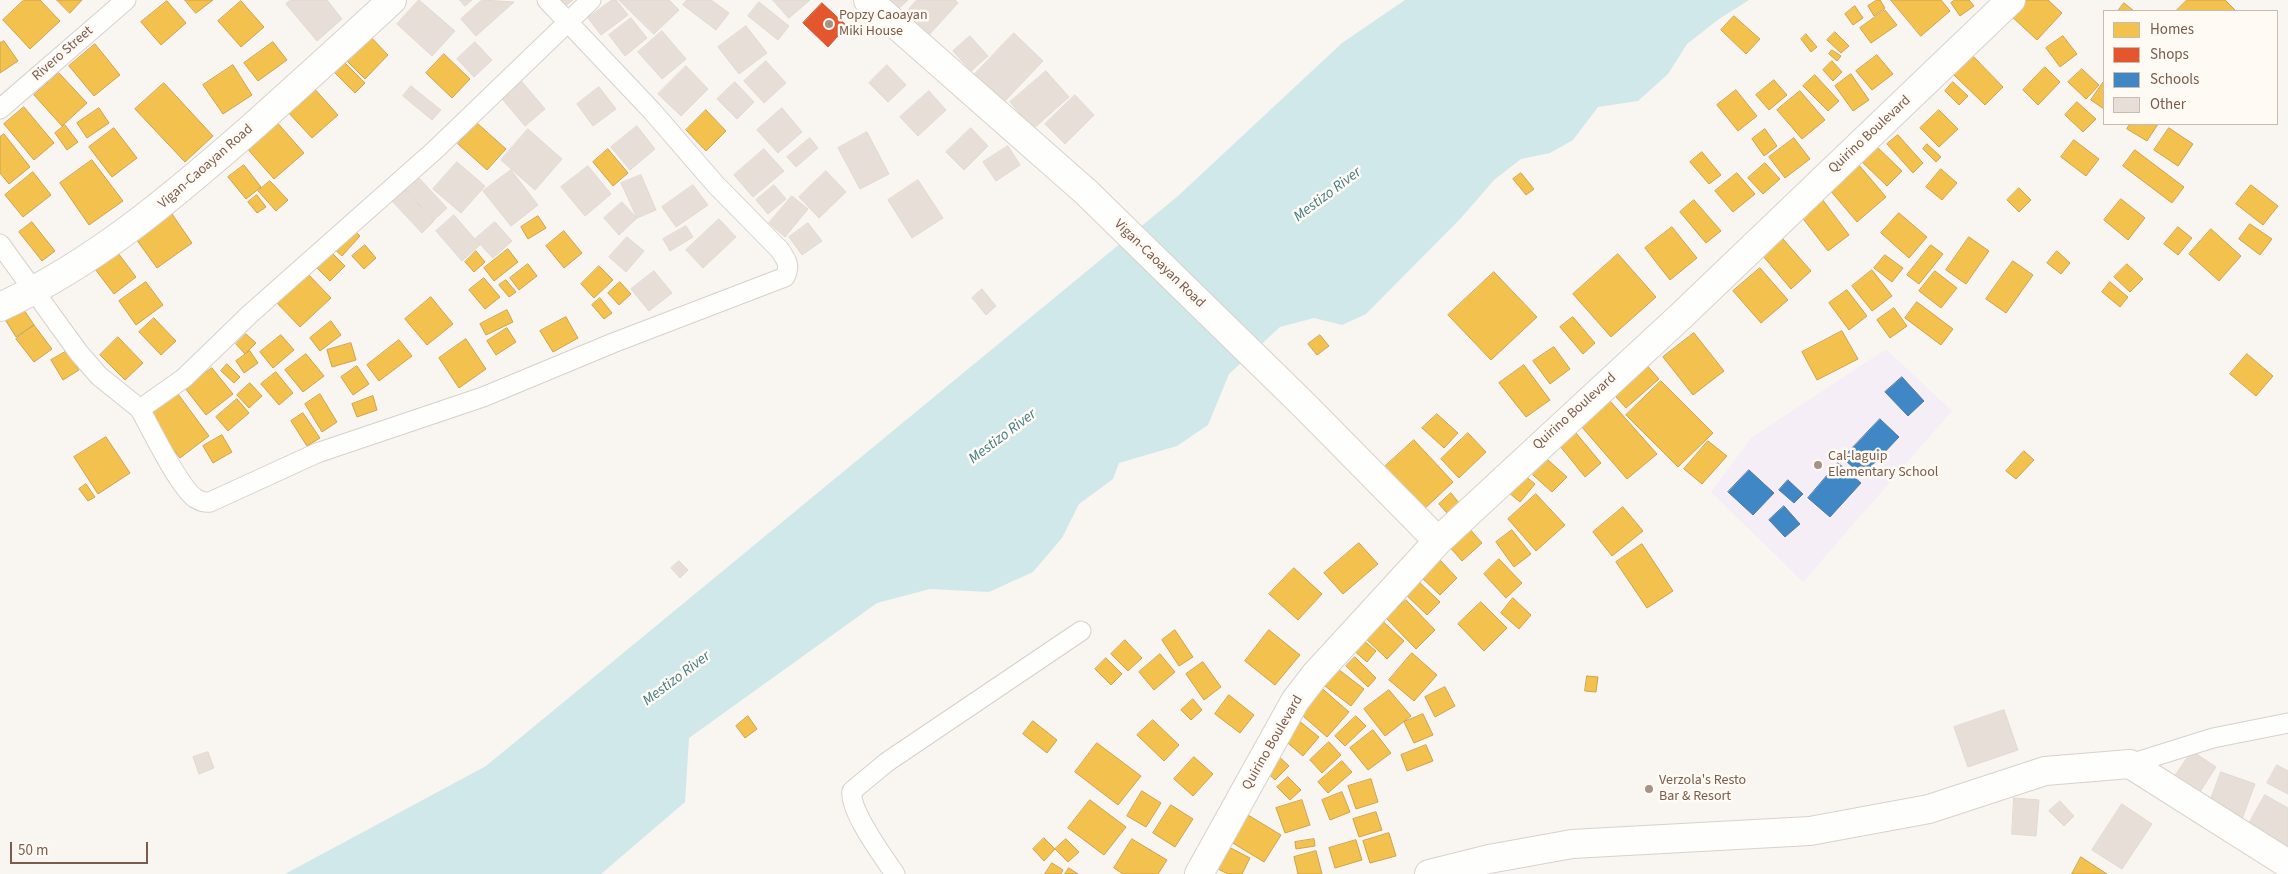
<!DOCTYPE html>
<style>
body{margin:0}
#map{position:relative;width:2288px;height:874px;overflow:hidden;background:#f9f5f0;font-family:"Source Sans 3",sans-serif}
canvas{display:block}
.legend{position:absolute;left:2103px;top:10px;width:175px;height:115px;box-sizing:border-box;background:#fffaf3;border:1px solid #cabbb1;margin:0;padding:6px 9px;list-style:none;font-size:15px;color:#7a5c4d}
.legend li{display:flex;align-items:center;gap:10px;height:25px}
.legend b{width:25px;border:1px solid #cabbb1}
.scale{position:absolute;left:10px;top:842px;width:138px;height:22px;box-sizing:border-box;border:2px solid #7a5c4d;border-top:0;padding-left:6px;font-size:15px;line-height:18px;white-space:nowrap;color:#7a5c4d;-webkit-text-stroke:4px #fffaf3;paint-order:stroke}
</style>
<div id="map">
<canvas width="2288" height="874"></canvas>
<ul class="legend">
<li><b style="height:14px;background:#f2c14e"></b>Homes</li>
<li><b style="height:14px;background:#e4572e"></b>Shops</li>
<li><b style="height:14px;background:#3f88c5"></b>Schools</li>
<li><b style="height:14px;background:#e6ded7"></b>Other</li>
</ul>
<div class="scale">50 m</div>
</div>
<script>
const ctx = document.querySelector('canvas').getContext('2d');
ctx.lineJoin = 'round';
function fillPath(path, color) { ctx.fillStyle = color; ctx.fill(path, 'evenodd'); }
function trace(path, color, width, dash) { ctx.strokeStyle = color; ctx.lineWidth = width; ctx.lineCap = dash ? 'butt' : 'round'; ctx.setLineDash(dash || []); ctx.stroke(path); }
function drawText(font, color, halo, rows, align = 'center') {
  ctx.font = font + ' "Source Sans 3",sans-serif'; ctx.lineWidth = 5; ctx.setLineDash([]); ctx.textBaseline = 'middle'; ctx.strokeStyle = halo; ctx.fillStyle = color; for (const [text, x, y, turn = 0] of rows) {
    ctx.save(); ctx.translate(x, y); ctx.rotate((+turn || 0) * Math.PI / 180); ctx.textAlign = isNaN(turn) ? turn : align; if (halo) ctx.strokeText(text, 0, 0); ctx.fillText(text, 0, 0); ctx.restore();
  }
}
const education = new Path2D(`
 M1886,349L1952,411L1803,582L1711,492L1751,438Z`);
const water = new Path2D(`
 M1405,0H1749L1719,19L1687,44L1668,74L1638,101L1598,107L1573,140L1550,153L1521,159L1494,180L1461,218L1366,314L1342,325L1314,318L1280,327L1229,374L1208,425L1177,446L1119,463L1113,479L1079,504L1062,538L1033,572L989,592L930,589L877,603L689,738L685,802L601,874H285L486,766L1178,196L1342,43Z`);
const homes = new Path2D(`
 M24,0H40L60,21L30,49L3,20Z
 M57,0H82L70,13Z
 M185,0H213L196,13Z
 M1877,0H1880L1885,8L1874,16L1868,6Z
 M1891,0H1941L1950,11L1921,36Z
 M1955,0H1969L1974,6L1960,16L1951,3Z
 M2024,0H2048L2062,13L2037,40L2010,15Z
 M2187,0H2225L2236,11H2176Z
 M167,1L186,23L161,45L141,22Z
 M241,1L264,27L241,47L218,21Z
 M2124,3L2134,11H2118Z
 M1855,6L1863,18L1853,25L1845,14Z
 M1885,10L1897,25L1871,43L1860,28Z
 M1734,16L1760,39L1746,54L1721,30Z
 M1835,32L1849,46L1841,53L1827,40Z
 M368,34L388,55L365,79L344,58Z
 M1806,34L1817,47L1811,52L1801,39Z
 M2063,36L2077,54L2060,67L2046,48Z
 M4,41L18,61L0,73V43Z
 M273,42L287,60L258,81L244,63Z
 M95,44L120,75L94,96L69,66Z
 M1832,50L1841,56L1837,61L1829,54Z
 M444,54L470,79L452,98L426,73Z
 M1877,55L1893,74L1872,90L1856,71Z
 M1972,55L2003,87L1985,105L1953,74Z
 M341,59L365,83L355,93L331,69Z
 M1832,61L1842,72L1833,81L1823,70Z
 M233,65L252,95L223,114L203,85Z
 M2045,67L2060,82L2038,105L2023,90Z
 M2082,69L2099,85L2086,99L2068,82Z
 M59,73L87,103L62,126L34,95Z
 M1851,74L1869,100L1853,111L1835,86Z
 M1815,75L1839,101L1828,111L1803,86Z
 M1774,80L1787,95L1769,110L1756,95Z
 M2104,81V109L2091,100Z
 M1953,82L1968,96L1959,105L1945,91Z
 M164,83L213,136L185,162L135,109Z
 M312,86L338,115L312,138L286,110Z
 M1736,90L1757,116L1738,131L1717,105Z
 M1800,91L1825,120L1802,139L1777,110Z
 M2077,102L2096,119L2083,132L2065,115Z
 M24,107L54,143L34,160L4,124Z
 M99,108L109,123L87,138L77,123Z
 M706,110L726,131L706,151L686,130Z
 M1939,110L1958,129L1939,147L1920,128Z
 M274,119L304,153L274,179L244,145Z
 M477,123L506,149L487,170L458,144Z
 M2130,124H2158L2147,141L2127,129Z
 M65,125L78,142L67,150L55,133Z
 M114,128L137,158L112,177L89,147Z
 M2169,128L2193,144L2178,166L2154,150Z
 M1765,129L1777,146L1764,156L1752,139Z
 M4,134L30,167L9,184L0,173V137Z
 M1898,135L1923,163L1913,173L1887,144Z
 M1794,138L1810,159L1785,178L1769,157Z
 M2074,140L2099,159L2086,176L2061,157Z
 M1927,144L1941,157L1936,162L1923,149Z
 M1875,145L1902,171L1887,186L1860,160Z
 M608,149L628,173L613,186L593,162Z
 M2135,150L2184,187L2172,203L2123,166Z
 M1702,152L1721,175L1709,184L1690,162Z
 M92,160L123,201L89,225L60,183Z
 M1765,163L1780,179L1763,194L1748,178Z
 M1858,164L1886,197L1857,222L1829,189Z
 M244,165L261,187L246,199L228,177Z
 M1941,169L1957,183L1942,200L1926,187Z
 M33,172L51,195L23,217L5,195Z
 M1521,173L1534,189L1526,195L1513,179Z
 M1737,173L1755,194L1733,212L1715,191Z
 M270,181L288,200L276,211L258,191Z
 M2251,185L2278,206L2263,225L2236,204Z
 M2019,188L2031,200L2019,212L2007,200Z
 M257,195L266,207L257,213L248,202Z
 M1822,199L1849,235L1828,251L1801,216Z
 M2121,199L2145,218L2128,240L2104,220Z
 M1694,200L1721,231L1706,243L1680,212Z
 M1899,213L1927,237L1909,258L1881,233Z
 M172,214L192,243L157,268L136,239Z
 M538,216L546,228L528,239L521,227Z
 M32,222L55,251L42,261L19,232Z
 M2250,224L2272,239L2260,255L2239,239Z
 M351,227L360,236L342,256L333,248Z
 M1672,227L1697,258L1670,280L1645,248Z
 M2178,227L2192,238L2178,255L2164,244Z
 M2211,229L2241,256L2219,281L2189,254Z
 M564,231L582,253L564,268L546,246Z
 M1969,237L1989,251L1966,284L1946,270Z
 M1783,239L1811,271L1791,289L1763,256Z
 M365,245L376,258L364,269L352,256Z
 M1931,245L1943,254L1919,284L1907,275Z
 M115,249L136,277L114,294L92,265Z
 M328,249L345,266L330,281L313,264Z
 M508,249L518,262L494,281L484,268Z
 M476,251L485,262L474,272L465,262Z
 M2057,251L2070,263L2061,274L2047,263Z
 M1618,254L1656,297L1611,337L1573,294Z
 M1885,255L1903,268L1892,282L1874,268Z
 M2013,261L2033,275L2006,313L1986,299Z
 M528,264L537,276L519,290L510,278Z
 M2127,264L2143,279L2130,292L2114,277Z
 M599,266L613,280L594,298L581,284Z
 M1760,268L1788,300L1761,323L1733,291Z
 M1872,270L1892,296L1872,311L1852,286Z
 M1935,271L1957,288L1941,308L1919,291Z
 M1494,272L1537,317L1491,360L1448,315Z
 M307,273L331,298L300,327L276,302Z
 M484,278L500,297L485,309L469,290Z
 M506,280L516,292L509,297L499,285Z
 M146,282L163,305L136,325L119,301Z
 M620,282L631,294L619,305L608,293Z
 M2110,282L2128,297L2120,307L2102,292Z
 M1847,290L1867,316L1849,330L1829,303Z
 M431,297L453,324L427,345L405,319Z
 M600,298L612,313L604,319L592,305Z
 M1917,302L1953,329L1941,345L1905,318Z
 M1894,308L1907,326L1890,338L1877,320Z
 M24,310L34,325L16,337L6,321Z
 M507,310L513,322L486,335L480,324Z
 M566,317L578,338L553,352L540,331Z
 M1573,317L1595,343L1583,354L1560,327Z
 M154,318L176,341L161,355L139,332Z
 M331,321L341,335L320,351L310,338Z
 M34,325L52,349L34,362L16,339Z
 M507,328L516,342L496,355L487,341Z
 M1842,331L1858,359L1817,380L1802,352Z
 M1694,333L1724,371L1693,395L1663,357Z
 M246,334L256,343L245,354L236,344Z
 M281,335L294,350L273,368L260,352Z
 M1320,335L1329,346L1317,355L1308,344Z
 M118,337L143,363L125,380L100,355Z
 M466,339L486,369L459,388L439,358Z
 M399,340L412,356L379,381L367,365Z
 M351,343L356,360L332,367L327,350Z
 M1554,347L1570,369L1550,384L1533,361Z
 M67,351L79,370L63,380L51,360Z
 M250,351L258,363L244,373L236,361Z
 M306,354L324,376L303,392L285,370Z
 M2247,354L2273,376L2256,396L2230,374Z
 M1643,361L1659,379L1626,408L1610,390Z
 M227,364L240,377L234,383L221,371Z
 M1524,365L1550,400L1526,417L1499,383Z
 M357,366L369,384L353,395L341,377Z
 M212,368L233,394L206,415L185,388Z
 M276,372L293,393L279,405L261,384Z
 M1661,381L1713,433L1678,467L1626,415Z
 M250,383L262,396L249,408L237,395Z
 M178,394L209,436L180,458L148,417Z
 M320,394L337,422L322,432L305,404Z
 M373,396L377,410L357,417L352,404Z
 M237,399L249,413L228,431L216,417Z
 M1610,401L1657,454L1627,479L1581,426Z
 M303,413L320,438L307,446L291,421Z
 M1437,414L1458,433L1444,448L1422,428Z
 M1468,433L1486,452L1459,478L1441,459Z
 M1576,433L1601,463L1585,477L1560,446Z
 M222,435L232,452L213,463L203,446Z
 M106,437L130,473L98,494L74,457Z
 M1414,440L1453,482L1421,512L1381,470Z
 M1708,441L1727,456L1702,484L1684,469Z
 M2024,451L2034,460L2016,479L2006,471Z
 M1548,460L1567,477L1552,492L1533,475Z
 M1518,470L1535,484L1520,502L1503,488Z
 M86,484L95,497L88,501L79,489Z
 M1451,493L1459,503L1447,513L1439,504Z
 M1536,494L1565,525L1536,551L1508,519Z
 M1623,507L1643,531L1612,556L1593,532Z
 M1468,527L1482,543L1462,561L1448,545Z
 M1512,530L1531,554L1514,567L1496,542Z
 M1359,543L1378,564L1343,594L1324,573Z
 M1642,544L1673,591L1647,608L1616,562Z
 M1438,558L1457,578L1440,595L1420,576Z
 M1499,559L1522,583L1506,598L1484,574Z
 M1294,568L1322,594L1298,620L1269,594Z
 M1415,578L1440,602L1427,615L1402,591Z
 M1513,598L1531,615L1519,629L1501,613Z
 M1406,600L1435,630L1416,649L1386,618Z
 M1481,602L1507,628L1484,651L1458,624Z
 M1377,616L1404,641L1387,659L1360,633Z
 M1175,630L1193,657L1179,666L1162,640Z
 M1269,630L1300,655L1275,685L1245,661Z
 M1356,634L1376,651L1367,662L1346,644Z
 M1125,640L1142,658L1128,671L1111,654Z
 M1412,653L1437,675L1414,701L1389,680Z
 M1160,654L1175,672L1154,690L1139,672Z
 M1355,657L1376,678L1368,687L1346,666Z
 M1106,658L1122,674L1111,685L1095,669Z
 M1203,662L1221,687L1204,700L1186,674Z
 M1334,666L1364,689L1351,706L1321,683Z
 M1587,676L1598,677L1596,692L1585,691Z
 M1317,684L1349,712L1327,737L1295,709Z
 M1445,687L1455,706L1435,717L1425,697Z
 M1389,690L1411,716L1385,736L1364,709Z
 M1229,695L1254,715L1240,733L1215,714Z
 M1193,699L1202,710L1191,720L1181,710Z
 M1423,714L1433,735L1414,743L1404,722Z
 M748,716L757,729L745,738L736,726Z
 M1356,716L1366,726L1345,746L1335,736Z
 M1153,720L1179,745L1164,761L1137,735Z
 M1298,720L1319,737L1303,756L1282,738Z
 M1033,721L1057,740L1047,753L1023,734Z
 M1373,730L1391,753L1368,770L1350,748Z
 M1329,742L1341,755L1322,773L1310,760Z
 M1097,743L1141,776L1118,805L1075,772Z
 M1426,745L1433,761L1407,771L1401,755Z
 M1274,752L1289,766L1275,780L1260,766Z
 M1194,757L1213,774L1193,796L1174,779Z
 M1342,761L1352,772L1328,793L1318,782Z
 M1288,777L1301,790L1290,800L1277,787Z
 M1371,779L1378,802L1356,809L1348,786Z
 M1142,791L1161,803L1146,827L1127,816Z
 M1342,792L1350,812L1330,820L1322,800Z
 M1090,800L1126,827L1104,855L1068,828Z
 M1302,800L1310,825L1285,833L1276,808Z
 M1171,805L1193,819L1175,847L1153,833Z
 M1376,812L1382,830L1359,837L1353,819Z
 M1248,815L1281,835L1264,862L1231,842Z
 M1389,833L1396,856L1370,863L1363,841Z
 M1044,838L1055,849L1044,861L1033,849Z
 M1066,839L1079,852L1068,862L1055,849Z
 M1132,839L1167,860L1158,874H1123L1114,868Z
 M1314,839L1315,846L1296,849L1295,842Z
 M1356,840L1362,860L1335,868L1329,848Z
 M1221,843L1250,858L1242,874H1228L1210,865Z
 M1316,851L1322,874H1298L1294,857Z
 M2081,857L2107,874H2072Z
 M1052,863L1063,870L1061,874H1045Z
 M1069,868L1078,874H1065Z`);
const shops = new Path2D(`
 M822,3L847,26L828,47L803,23Z`);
const schools = new Path2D(`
 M1902,377L1924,401L1908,416L1885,392Z
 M1880,419L1899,437L1862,476L1843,458Z
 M1838,463L1861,483L1830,517L1808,498Z
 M1749,470L1774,493L1753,515L1728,492Z
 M1788,480L1803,494L1794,503L1779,490Z
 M1784,506L1800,524L1785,537L1769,520Z`);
const building = new Path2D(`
 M291,0H327L342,19L317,41L286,4Z
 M419,0L455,31L432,56L397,24Z
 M460,0H472L465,6Z
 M482,0L514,2L476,36L461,19Z
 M561,0H573L565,6Z
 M612,0H616L628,15L601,35L588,18Z
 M619,0H669L679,10L654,34Z
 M687,0H711L729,13L716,30L683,5Z
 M773,0H810L789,18Z
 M887,0H908L897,10Z
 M917,0H955L958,3L928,36L904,15Z
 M759,2L789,26L778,40L748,16Z
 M631,18L647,38L625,56L609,35Z
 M746,26L767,53L739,74L718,47Z
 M662,31L686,59L662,79L638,52Z
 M1014,33L1043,61L1003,103L974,75Z
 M970,36L988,56L971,71L953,51Z
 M475,42L492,60L474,77L457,59Z
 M766,61L786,83L764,103L744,81Z
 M887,65L906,85L888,102L869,83Z
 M686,66L708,89L681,116L658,94Z
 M1046,71L1069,97L1033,129L1010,102Z
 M518,77L545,109L525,126L498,94Z
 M735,82L754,102L737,119L717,99Z
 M411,86L441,110L432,120L403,96Z
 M599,87L616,109L593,126L577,104Z
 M929,91L946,110L918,136L900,117Z
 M1075,95L1094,115L1065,144L1045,124Z
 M782,108L802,132L778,153L757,130Z
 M637,126L655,149L630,170L611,147Z
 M971,128L988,146L964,170L946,152Z
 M528,129L562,159L535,190L501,160Z
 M867,132L889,174L860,189L838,148Z
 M810,138L818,148L796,167L787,157Z
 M1008,146L1020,165L996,181L983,162Z
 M764,149L784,171L753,197L734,175Z
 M457,162L485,186L461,213L433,189Z
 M588,166L611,194L585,216L561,187Z
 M511,170L538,205L511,226L483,191Z
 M826,171L846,192L819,218L799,197Z
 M641,175L656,210L637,218L621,183Z
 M419,178L447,208L434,220L406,190Z
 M918,180L943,218L912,238L888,200Z
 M693,185L708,205L676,227L662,207Z
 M774,185L786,199L768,214L756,200Z
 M404,189L434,221L422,233L392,201Z
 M792,196L808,209L785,237L769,223Z
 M622,202L637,218L619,235L604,218Z
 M454,215L480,245L462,261L436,231Z
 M719,219L736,237L703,268L686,250Z
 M495,222L512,241L493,258L475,239Z
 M808,223L822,241L802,255L789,237Z
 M686,226L693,237L670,251L663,239Z
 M627,237L644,251L626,272L609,257Z
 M654,271L672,293L649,311L631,289Z
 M982,289L996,306L986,315L972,298Z
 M679,561L688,570L680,578L671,568Z
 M2004,710L2018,750L1968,767L1954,727Z
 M2192,751L2216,767L2194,801L2169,785Z
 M208,752L214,768L199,774L193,757Z
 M2277,765L2288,771V794L2267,783Z
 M2221,772L2255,784L2242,819L2208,807Z
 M2265,795L2288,808V855L2243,834Z
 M2014,798L2039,800L2036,836L2012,834Z
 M2060,801L2074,816L2064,826L2049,811Z
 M2122,804L2152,824L2122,869L2092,850Z`);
const street = new Path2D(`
 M0,109L126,0
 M0,244L79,353L99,376L140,409L184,378L250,314L435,150L591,0
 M140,409C150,428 180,488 195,498C199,501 206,503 210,502L317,453L483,397L613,343L785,277C791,265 786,259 779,249L716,185L652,111L547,0
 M2130,764L2213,738L2288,723
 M895,874C883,856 849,811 852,791L887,762L1081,631`);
const secondary = new Path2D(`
 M868,0L1086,192L1305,406L1438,541
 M0,307C95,263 171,198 249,130C297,87 345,44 392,0
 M1199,874L1295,701L1315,675L1438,541L1681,316L2011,0
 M1429,874L1489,859L1572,844L1810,831L1929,809L2045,771L2130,764L2288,864`);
const markers = [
 [829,24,5,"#a69286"],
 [1818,465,5,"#a69286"],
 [1649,789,5,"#a69286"]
];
const poiNames = [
 ["Popzy Caoayan",839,16],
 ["Miki House",839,32],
 ["Cal-laguip",1828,457],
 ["Elementary School",1828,473],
 ["Verzola's Resto",1659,781],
 ["Bar & Resort",1659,797]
];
const streetNames = [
 ["Rivero Street",63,54,-41],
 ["Quirino Boulevard",1870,135,-43],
 ["Vigan-Caoayan Road",206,167,-41],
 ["Vigan-Caoayan Road",1159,264,44],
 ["Quirino Boulevard",1575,412,-42],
 ["Quirino Boulevard",1273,743,-60]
];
const waterNames = [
 ["Mestizo River",1328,195,-37],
 ["Mestizo River",1003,437,-37],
 ["Mestizo River",677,679,-37]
];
fillPath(education, '#f6eef6');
fillPath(water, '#d0e8ea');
fillPath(homes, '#f2c14e');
trace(homes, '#cea34e', 1);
fillPath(shops, '#e4572e');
trace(shops, '#c45837', 1);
fillPath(schools, '#3f88c5');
trace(schools, '#517ba1', 1);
fillPath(building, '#e6ded7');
trace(building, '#e2d8d2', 1);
trace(street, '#d7d1cb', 21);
trace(secondary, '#d9d2cb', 30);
trace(street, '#fefefd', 19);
trace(secondary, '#fefefd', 28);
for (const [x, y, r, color] of markers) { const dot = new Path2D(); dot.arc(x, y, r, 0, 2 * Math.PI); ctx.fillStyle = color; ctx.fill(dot); trace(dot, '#fffaf3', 2); }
drawText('14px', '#7a5c4d', '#fffaf3', poiNames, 'left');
drawText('14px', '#7a5c4d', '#fffaf3', streetNames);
drawText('italic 15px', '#437c86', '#fffaf3', waterNames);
</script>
